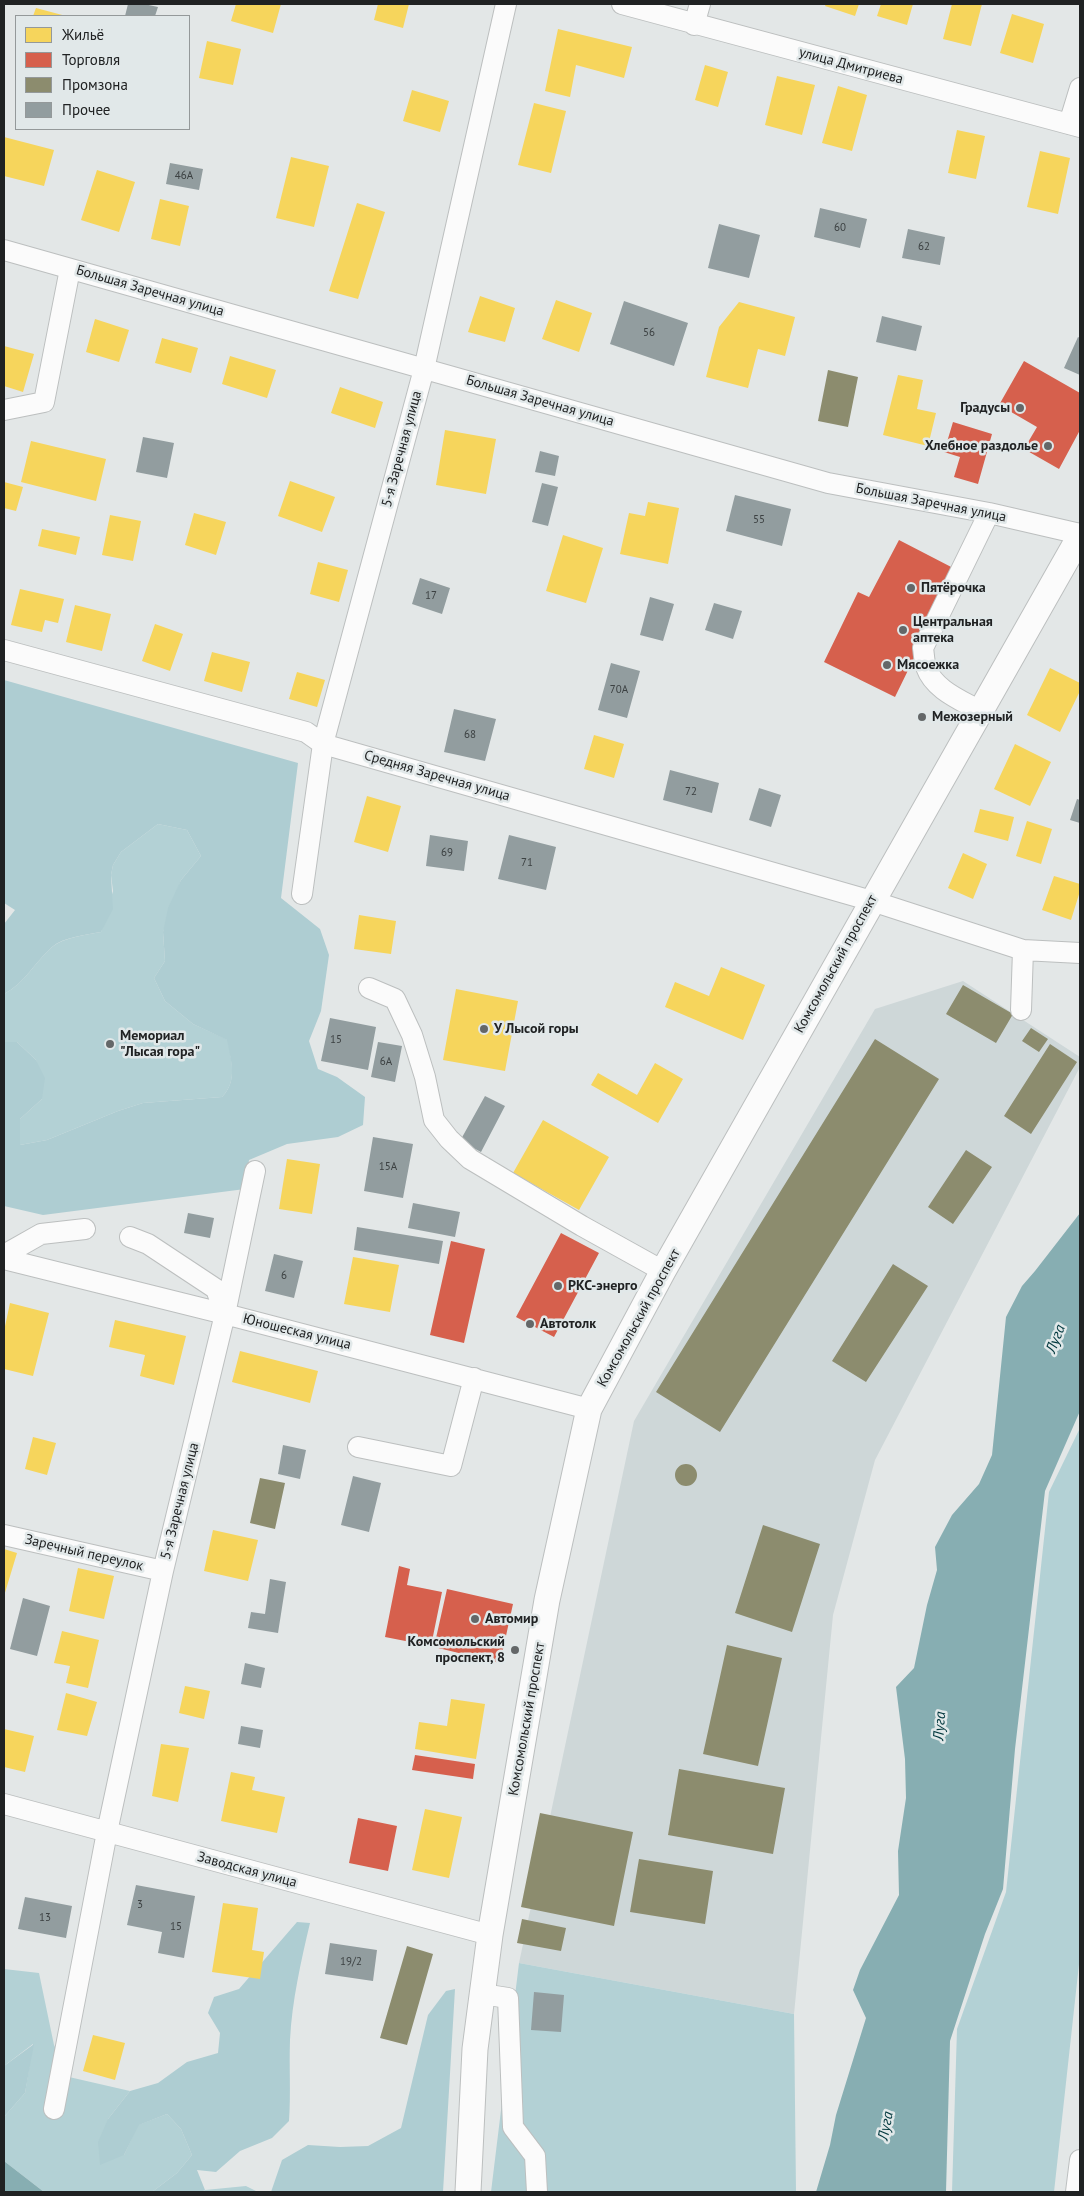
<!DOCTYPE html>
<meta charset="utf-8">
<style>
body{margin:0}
#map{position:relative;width:1084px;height:2196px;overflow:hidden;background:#e3e7e7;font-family:"PT Sans",sans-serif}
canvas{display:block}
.frame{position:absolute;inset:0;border:5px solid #202223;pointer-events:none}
.legend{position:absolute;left:15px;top:15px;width:175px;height:115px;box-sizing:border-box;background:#e1e8e9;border:1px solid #94999a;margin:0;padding:6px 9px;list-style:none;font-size:15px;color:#202223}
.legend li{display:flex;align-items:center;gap:10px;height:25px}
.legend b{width:25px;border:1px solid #94999a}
</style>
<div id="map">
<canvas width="1084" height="2196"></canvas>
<div class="frame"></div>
<ul class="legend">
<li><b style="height:14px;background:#f6d55c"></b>Жильё</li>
<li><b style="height:14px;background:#d6604d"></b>Торговля</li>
<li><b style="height:14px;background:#8c8c6e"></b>Промзона</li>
<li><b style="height:14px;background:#929d9f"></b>Прочее</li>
</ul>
</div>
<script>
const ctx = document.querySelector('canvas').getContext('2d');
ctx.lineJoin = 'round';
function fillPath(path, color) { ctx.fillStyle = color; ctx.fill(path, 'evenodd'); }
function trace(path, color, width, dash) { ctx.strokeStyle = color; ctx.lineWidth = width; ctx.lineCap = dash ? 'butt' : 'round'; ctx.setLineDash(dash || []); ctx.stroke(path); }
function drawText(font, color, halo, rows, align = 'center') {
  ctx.font = font + ' "PT Sans",sans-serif'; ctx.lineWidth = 5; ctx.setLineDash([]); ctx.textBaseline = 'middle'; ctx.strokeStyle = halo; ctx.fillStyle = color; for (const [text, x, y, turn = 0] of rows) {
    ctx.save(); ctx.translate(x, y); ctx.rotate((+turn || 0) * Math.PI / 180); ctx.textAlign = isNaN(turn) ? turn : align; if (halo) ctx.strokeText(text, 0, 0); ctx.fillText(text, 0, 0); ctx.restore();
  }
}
const built = new Path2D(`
 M963,981L1080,1057V1067L875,1460L833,1615L794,2014L519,1963L634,1421L875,1009Z`);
const green = new Path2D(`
 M158,824L187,830L201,856L181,880L163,932L165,961L154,978L165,1001L193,1024L228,1040C231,1061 238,1081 222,1097L143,1103L118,1111L47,1140L20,1145V1119L42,1099L36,1060L17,1042H4V994C25,983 35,962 52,947C65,937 85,935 101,932L113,891L111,875L113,865L121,852Z
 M1080,1428V1955L1054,2192H952L957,2029L1006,1892L1049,1492Z
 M519,1963L794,2014L796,2192H491Z
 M4,1969L39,1973L54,2045L69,2077L130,2091L108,2119L124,2155L138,2125L167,2114L181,2129L192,2155L177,2173L152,2192H44L4,2161V2117L25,2093L33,2044L4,2066Z
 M246,2186L258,2192H202L205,2190Z`);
const forest = new Path2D(`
 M4,680L298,763L281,898L320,929L329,955L321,1011L309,1041L318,1069L337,1077L365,1097L363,1125L338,1137L287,1144L249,1160L245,1189L43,1215L4,1206V1042H17L36,1060L45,1078L42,1099L20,1119V1145L47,1140L118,1111L143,1103L222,1097C238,1081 231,1061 227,1040L193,1024L165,1001L154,978L165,961L163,932L168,908L181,880L201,856L187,830L158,824L121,852L113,865L111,875L113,909L101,932C85,935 64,937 52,947C35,962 25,983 4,994V924L15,910L4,903Z
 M297,1922L310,1923C301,1961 292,2001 290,2040C289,2067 291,2094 289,2121L272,2138L240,2151L216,2172L197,2170L205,2190L202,2192H152L177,2173L192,2155L181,2129L167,2114L139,2125L124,2155L100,2165L98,2142L108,2119L130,2091L158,2083L187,2062L218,2053L220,2033L208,2013L214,1997L239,1989Z
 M455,1989L443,2192H271L282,2160L308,2145L340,2147L368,2146L401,2128L428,2015L446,1991Z
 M34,2044L25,2093L4,2117V2066Z`);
const water = new Path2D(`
 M1080,1213V1411L1045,1491L1015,1749L1003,1889L985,1934L950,2041L946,2192H816L830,2145L836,2115L866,2018L853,1990L860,1970L899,1895L898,1851L906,1798L905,1759L896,1687L914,1668L927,1605L937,1570L935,1547L952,1515L979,1484L992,1455L1006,1317L1022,1286L1035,1271Z
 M4,2161L44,2192H4Z`);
const homes = new Path2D(`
 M236,4H281L273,33L231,21Z
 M378,4H409L403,28L374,20Z
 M826,4H859L855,16L825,6Z
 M881,4H913L907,25L877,16Z
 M952,4H982L971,46L943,39Z
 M36,8L66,16H33Z
 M1012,14L1044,24L1033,63L1000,53Z
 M558,29L632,47L624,78L576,65L570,97L545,91Z
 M207,41L241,49L233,85L199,78Z
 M705,65L728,72L718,107L695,100Z
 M777,76L815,85L802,135L765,125Z
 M838,86L867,95L852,151L822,143Z
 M412,90L449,101L440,132L403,121Z
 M534,103L566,111L551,173L518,165Z
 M957,130L985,136L976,179L948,173Z
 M4,137L54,150L44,186L4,176Z
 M1040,151L1070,158L1058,214L1027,207Z
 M291,157L329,166L314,227L276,218Z
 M97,170L135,182L119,232L81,220Z
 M160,199L189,206L180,246L151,239Z
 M357,203L385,212L358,299L329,291Z
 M480,296L515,308L505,342L468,332Z
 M556,300L592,313L579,352L542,339Z
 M739,302L795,317L785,356L758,349L748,388L706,377L719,327Z
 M95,319L129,330L119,362L86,352Z
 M162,338L198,348L191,373L155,363Z
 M4,346L34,354L23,392L4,386Z
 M230,356L276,370L267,398L222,384Z
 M898,375L923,380L917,409L936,413L928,446L883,435Z
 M340,387L383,402L375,428L331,413Z
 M445,430L496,439L486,494L436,485Z
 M31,441L106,459L96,501L21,482Z
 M290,481L335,497L322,532L278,516Z
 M4,482L23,487L16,511L4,508Z
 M648,502L679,508L668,564L620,554L629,513L645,516Z
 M194,513L226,522L216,555L185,545Z
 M110,515L141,521L133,561L102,555Z
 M42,529L80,537L76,555L38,546Z
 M563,535L603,548L586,603L546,591Z
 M318,562L348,570L339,602L310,594Z
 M20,589L64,599L58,623L45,620L42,632L11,625Z
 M75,605L111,614L102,651L66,642Z
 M155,624L183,634L170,671L142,661Z
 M212,652L250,662L242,692L204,681Z
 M1050,668L1080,683V691L1060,732L1027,715Z
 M297,672L325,680L317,707L289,699Z
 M594,735L624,744L614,778L584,769Z
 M1015,744L1051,762L1030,806L994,789Z
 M367,796L401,806L388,852L354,842Z
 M980,809L1014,817L1008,841L974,832Z
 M1027,821L1052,829L1041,864L1016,856Z
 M963,853L987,864L973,899L948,888Z
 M1054,876L1080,884V891L1071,920L1042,910Z
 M359,915L396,921L391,954L354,949Z
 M721,967L765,985L743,1040L665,1007L675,982L709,996Z
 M456,989L518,1001L505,1071L443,1060Z
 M655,1063L683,1079L658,1123L591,1085L598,1073L637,1095Z
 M543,1120L609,1157L579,1210L513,1173Z
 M287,1159L320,1164L312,1214L279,1209Z
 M353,1257L399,1265L390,1312L344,1304Z
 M10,1303L49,1313L33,1376L4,1369V1331Z
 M115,1320L186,1336L174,1385L140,1376L145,1355L109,1347Z
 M240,1351L318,1371L310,1403L232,1382Z
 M33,1437L56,1443L47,1475L25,1469Z
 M213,1530L258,1540L248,1581L204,1571Z
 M4,1549L17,1553L4,1596Z
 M78,1568L114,1576L104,1619L69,1611Z
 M62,1631L99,1640L88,1688L66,1683L70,1666L54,1663Z
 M185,1686L210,1691L204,1719L179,1713Z
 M66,1693L97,1702L87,1736L57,1730Z
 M451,1699L485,1704L476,1759L415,1749L419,1722L447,1726Z
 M4,1729L34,1736L25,1772L4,1767Z
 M161,1744L189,1748L178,1802L152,1796Z
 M231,1772L255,1777L252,1790L285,1797L277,1833L221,1821Z
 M425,1809L462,1817L449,1878L412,1870Z
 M223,1903L258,1908L252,1950L264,1952L260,1979L212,1972Z
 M93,2035L125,2043L115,2080L83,2071Z`);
const shops = new Path2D(`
 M1024,361L1080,393V430L1059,469L1024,449L1037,427L999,405Z
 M953,422L992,434L978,484L954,477L960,457L944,452Z
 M899,540L957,570L895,697L824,662L858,592L869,597Z
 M561,1233L599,1253L554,1337L516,1317Z
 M451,1241L485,1249L464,1343L430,1335Z
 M399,1566L410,1569L407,1585L442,1592L431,1646L385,1637Z
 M447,1589L513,1604L500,1663L434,1647Z
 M415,1755L475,1764L473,1779L412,1770Z
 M358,1818L397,1826L388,1871L349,1863Z`);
const industry = new Path2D(`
 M828,370L858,377L848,427L818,421Z
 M963,985L1013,1014L996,1043L946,1014Z
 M1031,1028L1048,1039L1039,1052L1022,1041Z
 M875,1039L939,1079L720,1432L656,1392Z
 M1050,1044L1077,1062L1031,1134L1004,1116Z
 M966,1150L992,1167L953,1224L928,1207Z
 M893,1264L928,1286L866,1382L832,1361Z
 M675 1475a11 11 0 1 1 22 0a11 11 0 1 1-22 0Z
 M260,1478L285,1483L275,1529L250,1523Z
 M763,1525L820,1544L792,1632L735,1613Z
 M727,1645L782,1658L758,1766L703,1754Z
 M679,1769L785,1788L773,1854L668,1835Z
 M540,1813L633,1832L614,1926L521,1907Z
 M639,1859L713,1871L705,1924L630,1912Z
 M522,1919L566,1928L561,1951L517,1943Z
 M407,1946L433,1954L407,2045L380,2038Z`);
const building = new Path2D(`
 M128,4H144L158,7L155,16H125Z
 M170,163L203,169L199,190L166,184Z
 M820,208L867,219L860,248L814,237Z
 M719,224L760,235L749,278L708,268Z
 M908,229L945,237L940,265L902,258Z
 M624,301L688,323L674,366L610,344Z
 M882,316L922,326L916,351L876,342Z
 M1078,337L1080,338V375L1064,368Z
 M143,437L174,443L167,478L136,472Z
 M540,451L559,456L555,476L535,472Z
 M542,483L558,487L548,526L532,522Z
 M735,495L791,509L782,546L726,531Z
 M420,578L450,588L442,614L412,604Z
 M650,597L674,604L663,641L640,635Z
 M714,603L742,611L733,639L705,630Z
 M611,663L640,671L627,718L598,710Z
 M454,709L496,719L485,761L444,752Z
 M670,770L719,783L712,813L663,800Z
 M759,788L781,795L771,827L749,820Z
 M1077,799L1080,800V823L1070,820Z
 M430,835L468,841L464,871L426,866Z
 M509,835L556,847L546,890L498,879Z
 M330,1018L376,1027L368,1070L321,1061Z
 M378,1042L402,1046L395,1082L371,1077Z
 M485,1096L505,1106L481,1152L460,1141Z
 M373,1137L413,1144L403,1198L364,1191Z
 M413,1203L460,1212L455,1237L408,1228Z
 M188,1213L214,1218L210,1238L184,1233Z
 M357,1227L443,1241L439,1264L354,1250Z
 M274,1254L303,1261L294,1298L265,1291Z
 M283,1445L306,1450L300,1479L278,1474Z
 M353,1476L381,1483L369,1532L341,1525Z
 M270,1579L286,1582L278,1633L248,1628L251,1612L265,1614Z
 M23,1598L50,1606L37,1656L10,1649Z
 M245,1663L265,1668L261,1688L241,1684Z
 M241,1726L263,1730L260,1748L238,1744Z
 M136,1885L195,1896L184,1958L158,1953L162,1932L127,1925Z
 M25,1897L72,1906L66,1938L18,1929Z
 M330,1943L377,1950L373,1981L325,1974Z
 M534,1992L564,1995L561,2032L531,2030Z`);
const minor = new Path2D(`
 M622,4L1080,127
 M694,25L700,4
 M1069,124L1080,88
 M4,250L828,483L989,513L1080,534
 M4,410L44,402L70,269
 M4,650L306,732L323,744L872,901L1023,950L1021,1010
 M980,711C961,700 934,690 926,667C924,661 924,654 923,648L989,513
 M302,894L323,744L424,369L506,4
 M1023,950L1080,953
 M369,988L395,999L412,1035L425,1077L434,1120L449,1139L470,1159L582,1226L663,1271
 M130,1237L148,1244L216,1289L225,1314
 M4,1255L41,1234L85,1229
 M4,1259L225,1314L589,1409
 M358,1447L451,1466L474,1378
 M4,1535L163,1571
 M4,1804L490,1935
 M482,1994L508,1998L513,2127L535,2156L537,2192
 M54,2109L107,1832L163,1571L225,1314L255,1171
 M1076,2192L1080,2160`);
const major = new Path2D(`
 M468,2192L475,2049L490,1935L547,1600L589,1409L663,1271L1080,536`);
const markers = [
 [1020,408,5,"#646768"],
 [1048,446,5,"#646768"],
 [911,588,5,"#646768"],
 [903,630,5,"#646768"],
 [887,665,5,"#646768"],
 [922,717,5,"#646768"],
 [484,1029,5,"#646768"],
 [110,1044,5,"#646768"],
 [558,1286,5,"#646768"],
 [530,1324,5,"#646768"],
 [475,1619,5,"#646768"],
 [515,1650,5,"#646768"]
];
const numberNames = [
 ["46А",184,176],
 ["60",840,228],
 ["62",924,247],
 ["56",649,333],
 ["55",759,520],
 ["17",431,596],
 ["70А",619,690],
 ["68",470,735],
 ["72",691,792],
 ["69",447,853],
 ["71",527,863],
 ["15",336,1040],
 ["6А",386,1062],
 ["15А",388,1167],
 ["6",284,1276],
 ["3",140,1905],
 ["13",45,1918],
 ["15",176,1927],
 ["19/2",351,1962]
];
const streetNames = [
 ["улица Дмитриева",851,66,15],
 ["Большая Заречная улица",150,291,16],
 ["Большая Заречная улица",540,401,16],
 ["5-я Заречная улица",402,449,-75],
 ["Большая Заречная улица",931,503,11],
 ["Средняя Заречная улица",437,776,16],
 ["Комсомольский проспект",836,964,-61],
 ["Комсомольский проспект",639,1318,-61],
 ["Юношеская улица",297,1332,14],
 ["5-я Заречная улица",180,1501,-76],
 ["Заречный переулок",84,1553,13],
 ["Комсомольский проспект",527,1719,-80],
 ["Заводская улица",247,1870,15]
];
const poiNames = [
 ["Градусы",1010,408,"right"],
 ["Хлебное раздолье",1038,446,"right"],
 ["Пятёрочка",921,588],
 ["Центральная",913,622],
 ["аптека",913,638],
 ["Мясоежка",897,665],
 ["Межозерный",932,717],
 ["У Лысой горы",494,1029],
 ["Мемориал",120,1036],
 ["\"Лысая гора\"",120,1052],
 ["РКС-энерго",568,1286],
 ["Автотолк",540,1324],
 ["Автомир",485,1619],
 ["Комсомольский",505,1642,"right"],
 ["проспект, 8",505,1658,"right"]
];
const waterNames = [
 ["Луга",1056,1339,-69],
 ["Луга",940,1726,-86],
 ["Луга",886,2126,-79]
];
fillPath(built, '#ced7d8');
fillPath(green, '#b3d1d5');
fillPath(forest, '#aecdd2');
fillPath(water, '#87aeb2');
fillPath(homes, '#f6d55c');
fillPath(shops, '#d6604d');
fillPath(industry, '#8c8c6e');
fillPath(building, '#929d9f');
trace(minor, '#bcbfbf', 22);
trace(major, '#bcbfbf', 27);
trace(minor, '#fbfbfb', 20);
trace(major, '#fbfbfb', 25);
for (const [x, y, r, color] of markers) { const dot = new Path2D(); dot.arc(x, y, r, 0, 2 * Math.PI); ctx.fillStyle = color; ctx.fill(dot); trace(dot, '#e1e8e9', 2); }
drawText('11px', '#3c4142', null, numberNames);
drawText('14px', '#202223', '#e1e8e9', streetNames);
drawText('bold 14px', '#202223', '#e1e8e9', poiNames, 'left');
drawText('italic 15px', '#01373d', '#e1e8e9', waterNames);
</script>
